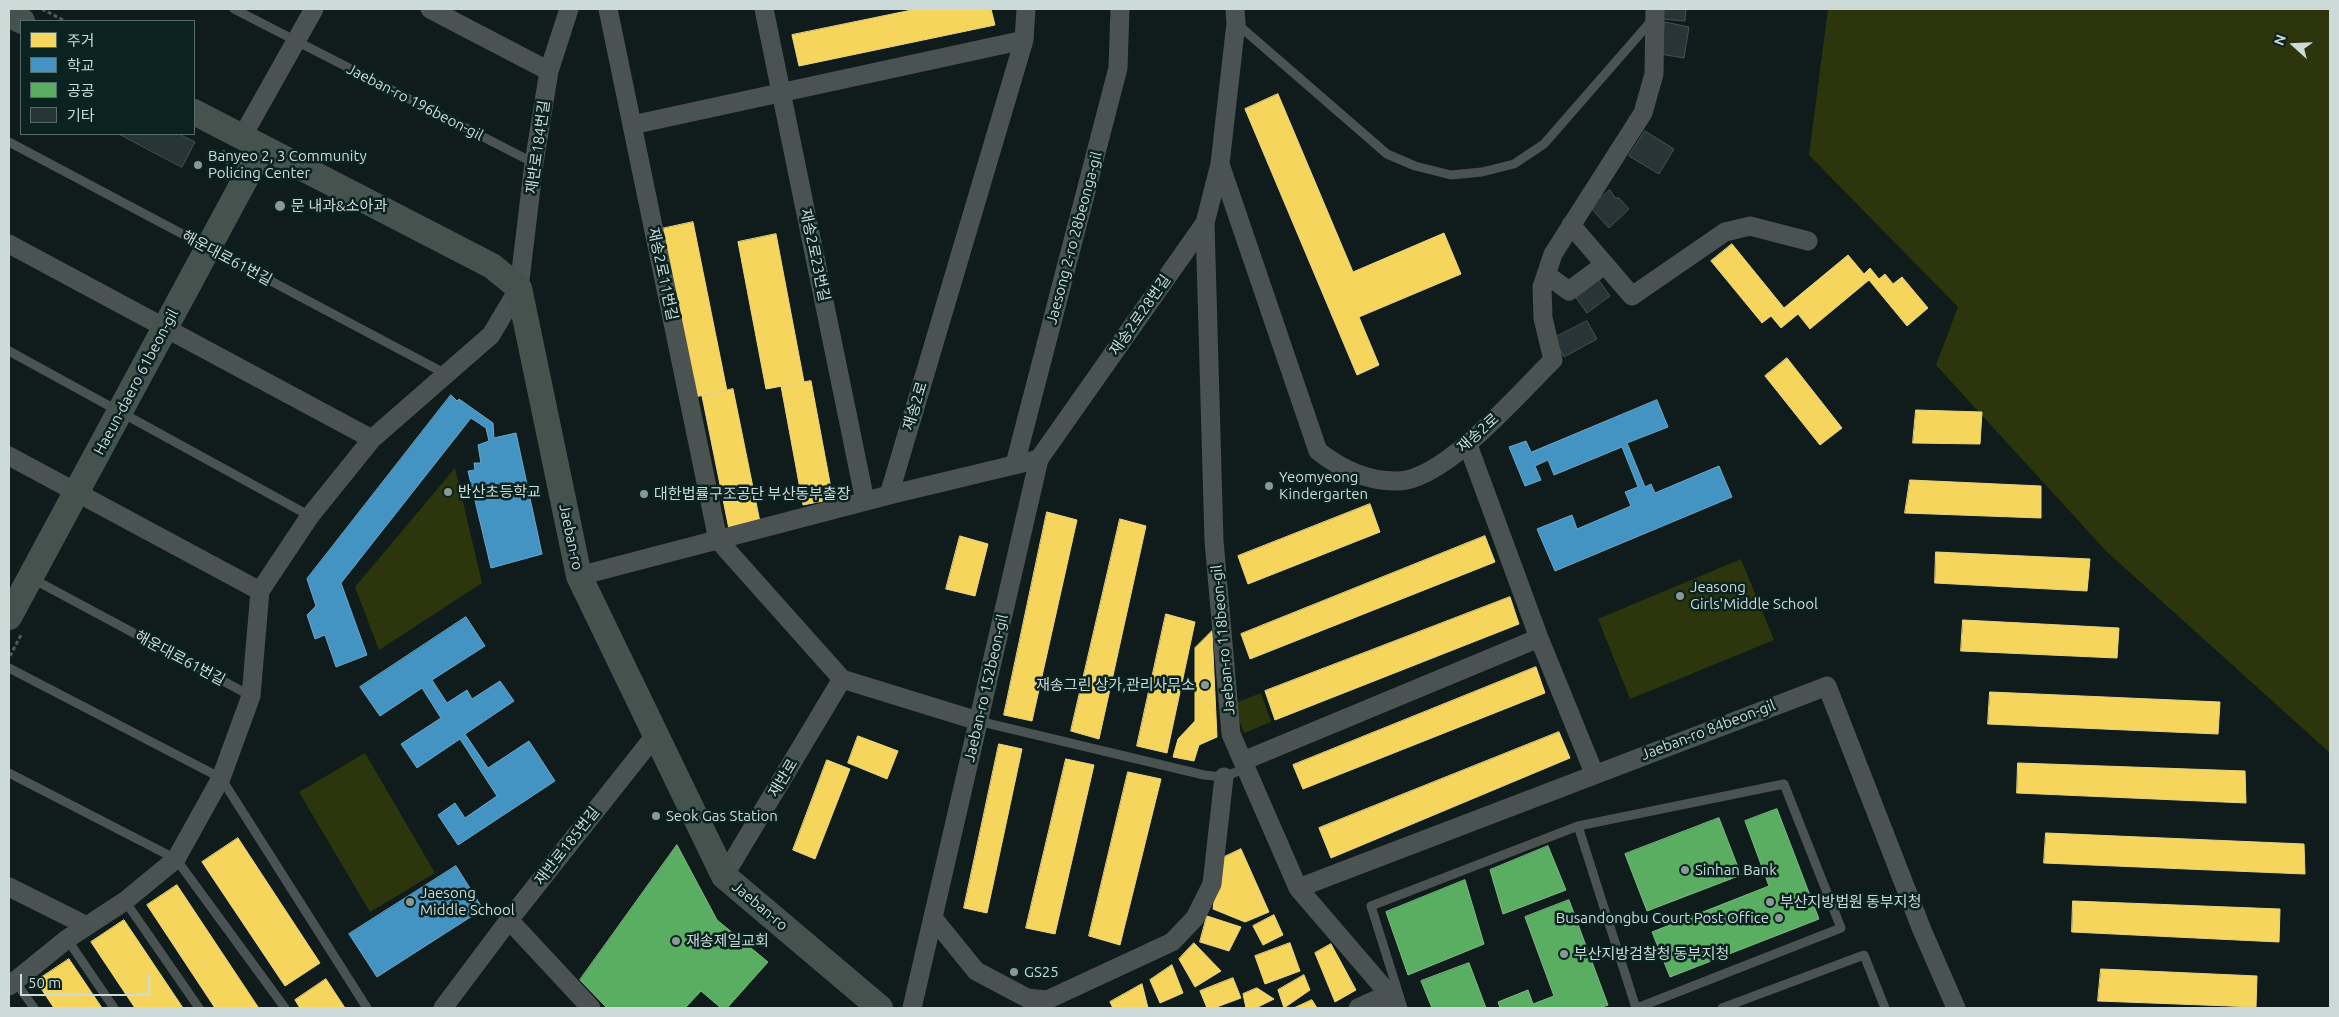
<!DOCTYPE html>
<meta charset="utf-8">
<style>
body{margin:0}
#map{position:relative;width:2339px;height:1017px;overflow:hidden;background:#101c1b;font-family:Ubuntu,"Noto Sans KR",sans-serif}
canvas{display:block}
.frame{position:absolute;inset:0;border:10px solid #ccdad8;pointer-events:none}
.legend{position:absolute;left:20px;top:20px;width:175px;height:115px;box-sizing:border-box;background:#0a2220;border:1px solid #586c6a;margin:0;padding:6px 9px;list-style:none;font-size:15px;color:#ccdad8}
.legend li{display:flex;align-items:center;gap:10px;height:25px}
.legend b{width:25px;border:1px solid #586c6a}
.north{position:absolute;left:2269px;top:20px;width:50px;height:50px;-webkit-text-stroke:4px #0a2220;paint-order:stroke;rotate:290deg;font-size:14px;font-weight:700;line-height:20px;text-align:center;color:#ccdad8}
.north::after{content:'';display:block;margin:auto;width:18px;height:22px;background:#ccdad8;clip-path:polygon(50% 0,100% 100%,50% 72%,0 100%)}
.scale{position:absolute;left:20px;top:974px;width:130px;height:22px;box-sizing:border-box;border:2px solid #ccdad8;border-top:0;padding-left:6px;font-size:15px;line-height:18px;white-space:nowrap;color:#ccdad8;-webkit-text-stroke:4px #0a2220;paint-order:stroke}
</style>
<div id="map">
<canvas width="2339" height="1017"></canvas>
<div class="frame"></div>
<ul class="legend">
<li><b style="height:14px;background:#f6d55c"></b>주거</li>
<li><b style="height:14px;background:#4393c3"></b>학교</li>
<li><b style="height:14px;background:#5aae61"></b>공공</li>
<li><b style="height:14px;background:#283536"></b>기타</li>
</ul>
<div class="north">N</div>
<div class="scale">50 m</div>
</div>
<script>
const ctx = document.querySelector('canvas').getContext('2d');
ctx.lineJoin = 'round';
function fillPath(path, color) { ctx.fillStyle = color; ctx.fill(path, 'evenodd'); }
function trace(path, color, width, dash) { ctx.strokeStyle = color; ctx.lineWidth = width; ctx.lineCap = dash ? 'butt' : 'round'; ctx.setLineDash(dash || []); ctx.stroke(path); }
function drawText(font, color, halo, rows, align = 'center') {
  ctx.font = font + ' Ubuntu,"Noto Sans KR",sans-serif'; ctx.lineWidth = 5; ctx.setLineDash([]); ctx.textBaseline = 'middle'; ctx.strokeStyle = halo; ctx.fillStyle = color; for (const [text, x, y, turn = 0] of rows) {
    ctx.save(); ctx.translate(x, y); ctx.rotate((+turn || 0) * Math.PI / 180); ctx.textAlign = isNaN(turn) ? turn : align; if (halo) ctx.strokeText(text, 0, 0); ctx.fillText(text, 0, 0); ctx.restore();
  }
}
const green = new Path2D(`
 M1828,9H2330V753L2106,551L1936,365L1958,307L1809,155Z
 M455,468L482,583L379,650L355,587Z
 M1741,559L1774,640L1630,699L1598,619Z
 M1261,693L1271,722L1244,733L1233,704Z
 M365,753L435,873L370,912L299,792Z`);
const homes = new Path2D(`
 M917,9H991L995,25L799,66L792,35Z
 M1278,94L1353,272L1444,233L1461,274L1359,317L1379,365L1357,375L1245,109Z
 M693,222L727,391L694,397L661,229Z
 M776,234L804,382L766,389L738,242Z
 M1732,244L1784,308L1848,255L1864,274L1870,268L1879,279L1885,274L1893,284L1902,277L1928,308L1907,326L1869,280L1810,329L1798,314L1781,328L1771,316L1762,323L1711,261Z
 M1787,358L1842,428L1820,445L1765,376Z
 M811,381L833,499L803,505L781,386Z
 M733,389L761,527L730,534L702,396Z
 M1916,410L1982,412L1980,444L1913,443Z
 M1910,480L2041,486V518L1905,513Z
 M1370,504L1380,532L1248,584L1238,556Z
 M1047,512L1077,520L1032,721L1004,715Z
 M1120,519L1146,526L1099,739L1071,731Z
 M960,536L988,544L975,596L946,589Z
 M1485,536L1495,562L1250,659L1241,634Z
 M1936,552L2090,559L2087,591L1935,583Z
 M1510,597L1519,624L1275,720L1265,691Z
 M1166,614L1195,622L1167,753L1137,746Z
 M1963,620L2119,628L2117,658L1961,651Z
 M1212,631L1217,737L1199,745L1194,761L1173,757L1178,739L1195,721V648Z
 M1536,667L1545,693L1303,789L1293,765Z
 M1990,692L2220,702L2218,734L1988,724Z
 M1559,732L1570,758L1331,858L1319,828Z
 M858,736L898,751L887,779L848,763Z
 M999,744L1022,749L987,913L964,908Z
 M1066,759L1094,765L1055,934L1026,928Z
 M827,760L850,769L815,859L793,850Z
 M2018,763L2245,771L2246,803L2017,793Z
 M1128,772L1161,779L1120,945L1089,936Z
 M2046,833L2304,844L2305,874L2044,863Z
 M238,838L320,963L285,986L202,862Z
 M1241,849L1269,912L1245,922L1213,909L1220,859Z
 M177,885L258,1007L257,1008H215L147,905Z
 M2073,901L2280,909L2279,942L2072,932Z
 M1274,915L1283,935L1263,945L1253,926Z
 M1207,916L1241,927L1229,951L1200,942Z
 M124,920L183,1008H135L91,942Z
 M1194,943L1221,971L1195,987L1179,959Z
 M1290,943L1300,971L1265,984L1255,956Z
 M1331,944L1356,990L1335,1002L1315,953Z
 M69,959L102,1008H54L36,981Z
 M1172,965L1183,993L1160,1003L1150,980Z
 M2101,969L2257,976L2256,1007L2098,1001Z
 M1304,975L1310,990L1284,1008L1278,990Z
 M1233,978L1241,998L1214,1008H1207L1200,991Z
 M326,979L345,1008H300L295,1000Z
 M1142,984L1148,1008H1113L1110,1002Z
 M1257,988L1274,999L1256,1008H1246L1243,994Z
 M1312,1000L1317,1008H1294Z`);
const schools = new Path2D(`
 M451,395L457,401L459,399L493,423L494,438L516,433L542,554L491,568L468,471L475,470L474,463H481L478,445L489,441L486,428L471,418L341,583L367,655L336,667L325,635L315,639L307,615L316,606L307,579Z
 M1657,400L1668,427L1627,443L1645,487L1651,484L1655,493L1719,466L1732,497L1555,571L1537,529L1572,515L1577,529L1631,506L1625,492L1638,487L1622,447L1554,475L1548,460L1535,466L1541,480L1525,486L1509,447L1526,441L1531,452Z
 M466,617L485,646L432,680L447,703L467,690L472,699L500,681L514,701L465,734L488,768L529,741L555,781L458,845L438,815L455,803L465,818L497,796L460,739L417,768L401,744L441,718L422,688L380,716L360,687Z
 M456,866L483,909L377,977L349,934Z`);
const public = new Path2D(`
 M1777,809L1819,919L1670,977L1652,932L1769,886L1745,821Z
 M1719,818L1741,875L1647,911L1625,854Z
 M677,845L717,920L768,962L727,1008H721L701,991L685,1008H607L580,980Z
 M1548,846L1566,890L1503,914L1490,870Z
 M1465,880L1484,944L1408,975L1386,912Z
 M1569,900L1608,1005L1599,1008H1500L1498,1002L1528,990L1533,1004L1554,996L1525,917Z
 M1469,963L1486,1008H1432L1421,981Z`);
const building = new Path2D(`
 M1662,9H1686L1685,21L1661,19Z
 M1665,22L1689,27L1684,58L1660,54Z
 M1645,131L1674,149L1659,174L1629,156Z
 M119,134H179L195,142L182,167Z
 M1610,190L1615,198H1619L1629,209L1609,228L1590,207Z
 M1595,275L1610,296L1587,313L1572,292Z
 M1587,321L1597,339L1564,357L1554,338Z`);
const path = new Path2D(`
 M42,9L65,21
 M223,150L228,165
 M10,656L21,635`);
const service = new Path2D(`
 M234,9L534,163
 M1236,23L1387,154L1415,166L1451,175L1482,172L1514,164L1544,144L1653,19
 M9,142L446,374
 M9,351L310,516
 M33,579L251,696
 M9,668L221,778L367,1008
 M978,721L1204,775L1224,777L1246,768
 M9,773L176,859L285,1008
 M1578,826L1636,1008
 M125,901L199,1008
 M67,939L114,1008
 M15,981L34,1008
 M1403,1008L1371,906L1578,826L1784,784L1841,928L1637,1008
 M1722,1008L1864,955L1885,1008`);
const minor = new Path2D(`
 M430,9L549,71
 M608,9L718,540L842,679L978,721
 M764,9L865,501
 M632,125L1024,40
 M242,137L314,9
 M1220,164L1318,451C1341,469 1368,482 1399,481C1446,479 1519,393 1553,360L1543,318L1542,287L1553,254L1643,113L1654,74L1655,9
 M1205,223L1214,541L1231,734L1298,888L1389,994L1391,1008
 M1571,225L1632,296L1725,232L1750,226L1808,241
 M9,244L372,439
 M1547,275L1569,291L1604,265
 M1468,445L1539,638L1594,773
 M9,456L260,591
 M1015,464L1118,68L1120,9
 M889,495L1039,459L1205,223L1220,164L1236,23L1235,9
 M579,576L889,495L1024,40L1026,9
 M1243,761L1539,638
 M724,876L842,679
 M9,887L87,926
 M1298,888L1827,686L1922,930L1956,1008
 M933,918L976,971L1027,998L1047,1000L1172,942L1195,918L1212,884L1224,777
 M509,920L591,1008
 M9,986L67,939L125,901L176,859L221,778L251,696L260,591L310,516L372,439L491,335L519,288L534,163L549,71L569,9
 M443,1008L509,920L657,733
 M912,1008L1039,459
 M1358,1008L1389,994`);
const secondary = new Path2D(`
 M9,14L22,21
 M194,112L492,266L519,288L579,576L724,876L880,1008
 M9,617L262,148`);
const markers = [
 [198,165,5,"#8a9896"],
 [280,206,6,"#8a9896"],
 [1269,486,5,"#8a9896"],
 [448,492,5,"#8a9896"],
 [644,494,5,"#8a9896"],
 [1680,596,5,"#8a9896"],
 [1205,685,5,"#8a9896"],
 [656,816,5,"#8a9896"],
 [1685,870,5,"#8a9896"],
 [410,902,5,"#8a9896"],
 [1770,902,5,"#8a9896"],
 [1779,918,5,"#8a9896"],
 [676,941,5,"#8a9896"],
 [1564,954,5,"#8a9896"],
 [1014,972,5,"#8a9896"]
];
const streetNames = [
 ["Jaeban-ro 196beon-gil",415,102,27],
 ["재반로184번길",538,147,-82],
 ["Jaesong 2-ro 28beonga-gil",1074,238,-75],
 ["재송2로23번길",815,255,78],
 ["해운대로61번길",227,258,28],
 ["재송2로11번길",663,274,78],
 ["재송2로28번길",1140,315,-55],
 ["Haeun-daero 61beon-gil",136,382,-62],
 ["재송2로",915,406,-73],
 ["재송2로",1478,433,-42],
 ["Jaeban-ro",571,537,78],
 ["Jaeban-ro 118beon-gil",1223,640,-95],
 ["해운대로61번길",180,658,28],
 ["Jaeban-ro 152beon-gil",986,688,-77],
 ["Jaeban-ro 84beon-gil",1708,730,-21],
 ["재반로",783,778,-59],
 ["재반로185번길",567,846,-52],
 ["Jaeban-ro",760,906,40]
];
const poiNames = [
 ["Banyeo 2, 3 Community",208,156],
 ["Policing Center",208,173],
 ["문 내과&소아과",291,206],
 ["Yeomyeong",1279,477],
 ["Kindergarten",1279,494],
 ["반산초등학교",458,492],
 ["대한법률구조공단 부산동부출장",654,494],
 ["Jeasong",1690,587],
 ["Girls'Middle School",1690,604],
 ["재송그린 상가,관리사무소",1195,685,"right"],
 ["Seok Gas Station",666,816],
 ["Sinhan Bank",1695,870],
 ["Jaesong",420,893],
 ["Middle School",420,910],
 ["부산지방법원 동부지청",1780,902],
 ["Busandongbu Court Post Office",1769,918,"right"],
 ["재송제일교회",686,941],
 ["부산지방검찰청 동부지청",1574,954],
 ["GS25",1024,972]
];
fillPath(green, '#2d350c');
fillPath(homes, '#f6d55c');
trace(homes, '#e9d681', 1);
fillPath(schools, '#4393c3');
trace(schools, '#6ca8c9', 1);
fillPath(public, '#5aae61');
trace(public, '#7cbb85', 1);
fillPath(building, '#283536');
trace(building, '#465051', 1);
trace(path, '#4f5856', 3, [4, 2.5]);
trace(service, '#4a5352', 9);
trace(minor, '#4a5352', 19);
trace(secondary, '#46524e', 26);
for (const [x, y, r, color] of markers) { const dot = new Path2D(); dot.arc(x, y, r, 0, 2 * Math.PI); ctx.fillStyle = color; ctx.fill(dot); trace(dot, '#0a2220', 2); }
drawText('15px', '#ccdad8', '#0a2220', streetNames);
drawText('15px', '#ccdad8', '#0a2220', poiNames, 'left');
</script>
